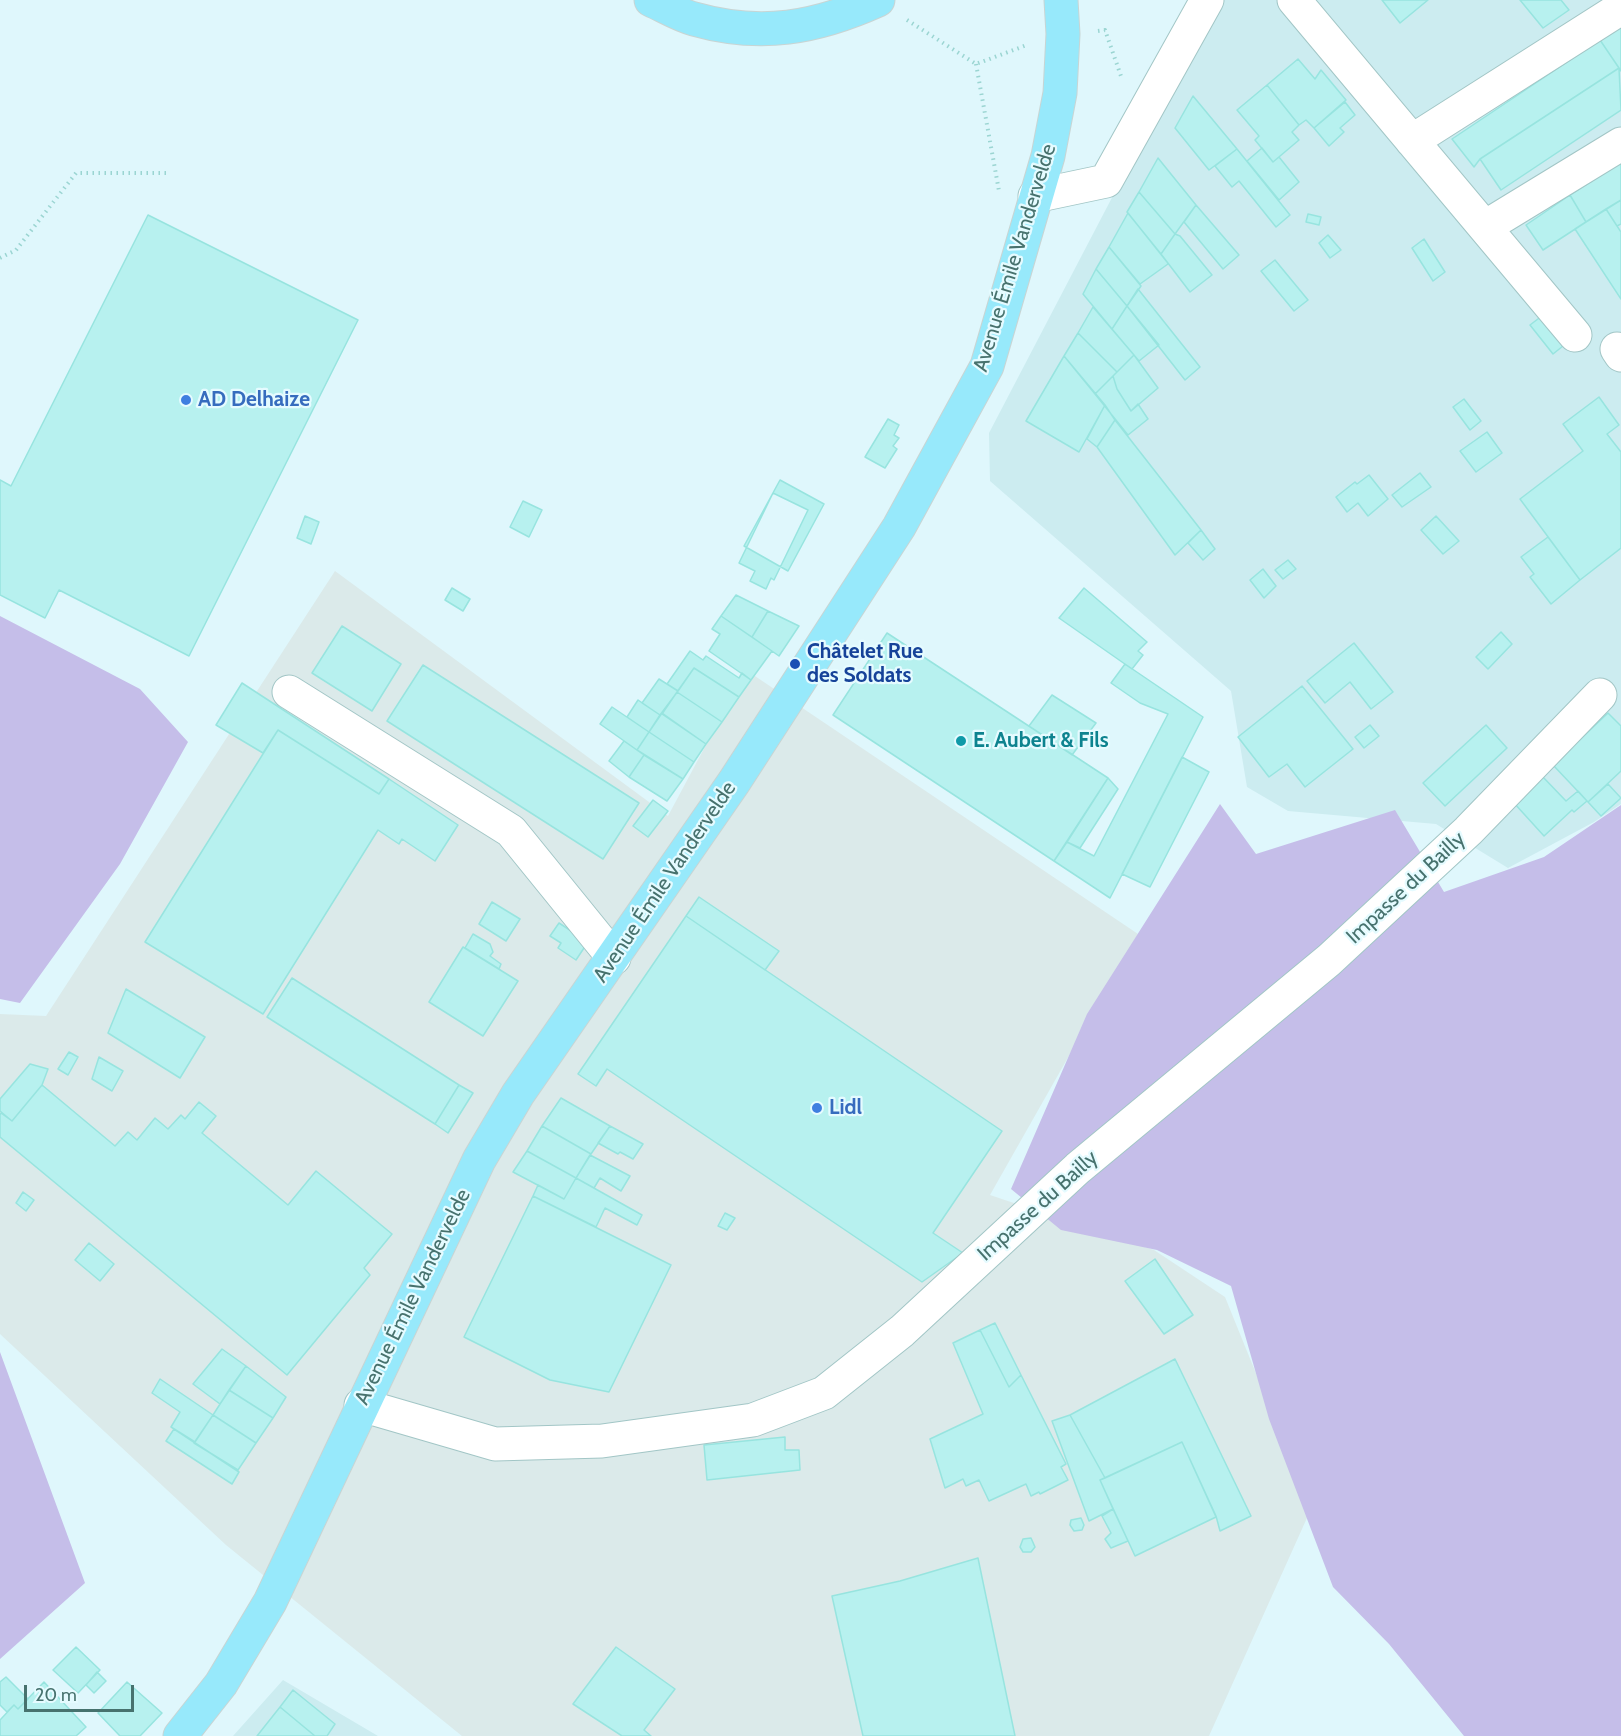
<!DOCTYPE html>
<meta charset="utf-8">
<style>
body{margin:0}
#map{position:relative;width:1621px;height:1736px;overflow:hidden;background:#dff7fc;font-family:Cabin,sans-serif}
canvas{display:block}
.scale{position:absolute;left:24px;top:1685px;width:110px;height:27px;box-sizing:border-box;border:3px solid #47726e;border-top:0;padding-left:8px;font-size:18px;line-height:21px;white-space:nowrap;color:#47726e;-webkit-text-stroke:4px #e5fbff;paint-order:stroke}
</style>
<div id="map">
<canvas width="1621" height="1736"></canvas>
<div class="scale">20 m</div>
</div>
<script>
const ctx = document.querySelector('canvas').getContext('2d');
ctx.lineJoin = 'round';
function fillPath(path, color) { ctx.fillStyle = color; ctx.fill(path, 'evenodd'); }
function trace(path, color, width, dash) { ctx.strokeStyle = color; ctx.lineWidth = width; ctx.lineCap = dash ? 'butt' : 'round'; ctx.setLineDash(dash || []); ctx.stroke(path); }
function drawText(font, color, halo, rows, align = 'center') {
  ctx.font = font + ' Cabin,sans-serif'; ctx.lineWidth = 4.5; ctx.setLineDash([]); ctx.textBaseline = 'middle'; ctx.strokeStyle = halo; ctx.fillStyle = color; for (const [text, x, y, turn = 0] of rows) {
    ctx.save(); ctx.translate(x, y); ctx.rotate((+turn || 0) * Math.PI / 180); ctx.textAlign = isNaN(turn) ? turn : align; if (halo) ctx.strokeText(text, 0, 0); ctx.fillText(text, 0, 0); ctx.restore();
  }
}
const residential = new Path2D(`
 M1218,0H1621V804L1594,822L1508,868L1436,824L1288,811L1247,787L1231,691L990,481L989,433L1187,54Z
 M283,1680L378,1736H233Z`);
const industrial = new Path2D(`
 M335,571L668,816L746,670L1138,934L990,1195L1154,1250L1225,1297L1311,1509L1209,1736H462L226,1545L0,1334V1014L46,1016Z`);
const green = new Path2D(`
 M0,616L140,689L188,742L120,864L20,1003L0,999Z
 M1220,804L1256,854L1395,810L1444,892L1544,857L1621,805V1736H1464L1389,1644L1333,1587L1269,1419L1231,1286L1157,1250L1061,1230L1011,1189L1087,1014Z
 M0,1352L85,1583L0,1659Z`);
const building = new Path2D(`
 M1382,0H1428L1400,23Z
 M1520,0H1561L1569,10L1543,28Z
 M1621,26V71L1600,40Z
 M1600,40L1619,68L1480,159L1474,167L1452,139Z
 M1298,59L1315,79L1321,70L1346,100L1314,128L1306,120L1299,125L1267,85Z
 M1619,68L1621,110L1501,190L1480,159Z
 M1267,85L1299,125L1292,132L1299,140L1273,162L1255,140L1259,136L1237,110Z
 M1193,96L1237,149L1209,170L1175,128Z
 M1345,102L1355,115L1340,128L1344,132L1329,146L1314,128Z
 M1262,148L1273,162L1279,157L1299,182L1279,200L1247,161Z
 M1237,149L1290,215L1276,227L1239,181L1232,187L1215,166Z
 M1158,158L1196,205L1175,234L1139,192Z
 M1621,162V200L1586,222L1570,195Z
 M1139,192L1175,234L1161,254L1127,212Z
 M1570,195L1586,222L1543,250L1526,225Z
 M1621,200V224L1617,226L1606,209Z
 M1196,205L1239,255L1223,269L1184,222Z
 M1606,209L1621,232V299L1575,229Z
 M1128,213L1167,262L1168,264L1140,284L1109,247Z
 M1308,214L1321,217L1319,225L1306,222Z
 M148,215L358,320L189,656L59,590L45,618L0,595V480L11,486Z
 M1175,234L1180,236L1212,275L1190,292L1161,254Z
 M1328,235L1341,250L1330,258L1319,243Z
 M1424,239L1445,272L1433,281L1412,248Z
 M1109,247L1141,286L1127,306L1096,269Z
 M1275,260L1308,300L1294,311L1261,271Z
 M1096,269L1127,306L1112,329L1083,294Z
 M1138,289L1200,367L1185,380L1127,306Z
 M1127,306L1159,345L1139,361L1112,329Z
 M1093,307L1134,355L1117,372L1078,333Z
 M1551,309L1573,338L1553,354L1530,325Z
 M1078,333L1117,372L1095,394L1064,356Z
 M1134,355L1158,388L1131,411L1117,389L1113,376Z
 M1064,356L1105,405L1079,452L1026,421Z
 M1113,376L1117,389L1131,411L1138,404L1148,419L1128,435L1095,394Z
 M1599,397L1619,425L1607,434L1621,452V548L1580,580L1520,499L1583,451L1563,424Z
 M1464,399L1481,421L1470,430L1453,407Z
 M1105,405L1115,420L1097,447L1087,439Z
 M888,419L899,425L894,435L899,438L893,446L897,449L885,468L865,457Z
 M1115,420L1201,530L1175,555L1097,447Z
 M1487,432L1502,453L1476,472L1460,451Z
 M1420,473L1431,487L1402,507L1392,495Z
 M1369,475L1388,499L1368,516L1358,503L1347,512L1336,497L1355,482L1357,484Z
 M780,480L824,504L788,571L744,546Z
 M773,493L808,510L774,580L771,578L766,589L750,581L755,571L739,563Z
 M523,501L542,510L529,537L510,527Z
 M305,516L319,522L311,544L297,538Z
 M1436,516L1459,541L1443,554L1421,530Z
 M1201,530L1215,549L1203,560L1188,543Z
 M1548,537L1580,580L1551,604L1530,577L1534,574L1521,557Z
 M1288,560L1296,569L1283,579L1275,570Z
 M1263,569L1276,586L1264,598L1250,580Z
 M452,588L470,599L463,611L445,600Z
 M1084,588L1147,642L1138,651L1143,655L1132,669L1059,618Z
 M736,595L768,611L752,637L721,616Z
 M768,611L799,626L779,656L752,637Z
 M721,616L772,651L751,680L709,651L720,634L712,629Z
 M342,626L401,664L372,711L312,673Z
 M1501,632L1512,644L1488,669L1476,657Z
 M887,633L1108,778L1054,861L833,715Z
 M1354,643L1393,692L1371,709L1350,682L1325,703L1307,681Z
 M690,651L703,660L706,656L739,678L742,673L751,680L739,697L694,668L678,691L667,684Z
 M1125,664L1203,717L1110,898L1054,861L1067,842L1094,856L1168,714L1140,703L1111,683Z
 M423,665L639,803L603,859L387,721Z
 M694,668L739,697L722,722L677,692Z
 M659,679L678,691L660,715L642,703Z
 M242,683L389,779L379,794L278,730L263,753L216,725Z
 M1302,686L1353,749L1305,787L1287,764L1269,777L1238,737Z
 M677,692L722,722L706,744L662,714Z
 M1052,695L1096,723L1072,755L1029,726Z
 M638,700L660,715L649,732L627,717Z
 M612,707L649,732L637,750L600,724Z
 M662,713L706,744L694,762L649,732Z
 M1608,713L1621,726V771L1588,802L1553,765Z
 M1370,725L1379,736L1364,748L1355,737Z
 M1486,725L1507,748L1445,806L1423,783Z
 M278,730L379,794L389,779L458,825L435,861L402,839L399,844L378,830L263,1014L145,942Z
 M649,732L694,762L683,779L637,750Z
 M624,741L644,755L629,777L609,761Z
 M644,755L683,779L667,801L629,777Z
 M1182,757L1209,772L1150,887L1122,874Z
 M1542,776L1566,801L1578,791L1587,801L1574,812L1572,810L1544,836L1514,803Z
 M1108,778L1118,789L1080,848L1067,842Z
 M1608,784L1621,798L1601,816L1588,802Z
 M653,800L668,811L648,837L633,826Z
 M699,897L779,951L765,970L686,916Z
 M492,902L520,919L506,941L479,924Z
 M686,916L1002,1131L933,1233L963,1253L922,1282L607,1069L596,1086L578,1074Z
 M559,923L588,942L576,960L558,948L561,943L550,936Z
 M473,934L490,944L493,952L490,956L501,964L499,969L465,948Z
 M463,947L518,981L483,1036L429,1002Z
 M292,978L459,1085L435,1124L267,1017Z
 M126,989L205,1037L180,1078L108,1033Z
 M69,1052L78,1057L68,1075L58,1069Z
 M99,1057L123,1071L112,1091L92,1079Z
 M30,1064L48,1069L42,1085L12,1121L0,1111V1099Z
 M42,1085L115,1146L128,1132L137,1140L155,1118L168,1129L181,1115L185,1119L199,1102L216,1116L202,1133L288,1205L316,1171L392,1234L364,1268L370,1275L287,1375L0,1137V1115L1,1113L12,1121Z
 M459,1085L473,1093L448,1133L435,1124Z
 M561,1098L610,1126L591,1154L542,1126Z
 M542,1126L591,1154L576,1178L527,1151Z
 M610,1126L643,1144L633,1159L620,1152L618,1154L598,1143Z
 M527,1151L576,1178L564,1199L513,1172Z
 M590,1155L630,1176L621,1191L600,1178L594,1188L576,1178Z
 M576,1178L642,1215L637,1225L605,1208L596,1227L533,1196L538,1185L564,1199Z
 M23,1192L34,1200L26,1211L16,1203Z
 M533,1196L671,1265L609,1392L550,1380L464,1337Z
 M725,1213L735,1218L727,1230L718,1226Z
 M89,1243L114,1264L100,1281L75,1260Z
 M1155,1259L1193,1315L1164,1334L1125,1281Z
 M995,1323L1021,1375L1009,1387L980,1330Z
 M980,1330L1009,1387L1021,1375L1066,1464L1061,1467L1068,1480L1040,1494L1039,1492L1031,1496L1026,1484L989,1501L979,1480L966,1486L963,1479L945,1488L930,1439L983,1414L953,1343Z
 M222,1349L246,1366L220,1404L193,1384Z
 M1175,1359L1251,1516L1220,1531L1216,1516L1182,1442L1105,1478L1070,1415Z
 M246,1366L286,1397L273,1418L229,1390Z
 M160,1379L213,1415L195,1442L171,1427L180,1412L152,1393Z
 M229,1390L273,1418L256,1443L213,1415Z
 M213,1415L256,1443L238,1470L194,1443Z
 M1070,1415L1105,1478L1100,1480L1113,1509L1089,1521L1052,1421Z
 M174,1429L239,1472L232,1484L166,1441Z
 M785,1437V1450H799L800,1470L707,1480L704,1445Z
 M1182,1442L1216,1517L1135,1556L1100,1480Z
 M1113,1509L1128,1541L1111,1548L1105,1539L1111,1533L1102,1516Z
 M1081,1518L1084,1525L1082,1530L1074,1531L1070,1525L1071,1520Z
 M1031,1538L1035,1547L1031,1552H1023L1020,1547L1023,1539Z
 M978,1558L1015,1736H863L832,1596L900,1581Z
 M76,1647L100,1670L78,1693L53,1670Z
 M616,1647L675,1689L644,1730L651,1736H622L573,1704Z
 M97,1672L106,1681L94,1693L86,1685Z
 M6,1677L28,1699L18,1709L14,1705L7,1712L0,1705V1682Z
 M44,1682L86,1727L76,1736H0V1720L14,1705L18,1709Z
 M127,1682L162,1713L140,1736H120L98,1713Z
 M293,1690L335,1724L327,1736H315L280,1707Z
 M280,1707L315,1736H257Z`);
const path = new Path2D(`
 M907,20L976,64L1027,45
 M1098,31L1105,30L1122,79
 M976,64L999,191
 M0,258L16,250L76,173H168`);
const minor = new Path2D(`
 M1294,0L1575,335
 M1412,141L1621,8
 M1035,196L1106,181L1207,0
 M1485,227L1621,144
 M1617,349L1621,355
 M289,692L511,831L614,958
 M361,1405L495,1444L602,1441L753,1420L824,1393L902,1331L1078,1168L1329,960L1468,831L1600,695`);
const major = new Path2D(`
 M651,0C665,6 679,15 694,19C761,38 816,28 878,0
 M180,1736L221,1684L270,1602L479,1160L518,1094L734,782L899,527L987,366L1048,156L1060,93L1063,34L1061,0`);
const markers = [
 [186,400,6,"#3f7fe0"],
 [795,664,6,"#1a4fb4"],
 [961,741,6,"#0f9aa8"],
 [817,1108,6,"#3f7fe0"]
];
const streetNames = [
 ["Avenue Émile Vandervelde",1015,258,-73],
 ["Avenue Émile Vandervelde",665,882,-56],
 ["Impasse du Bailly",1406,888,-43],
 ["Impasse du Bailly",1038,1206,-42],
 ["Avenue Émile Vandervelde",413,1297,-64]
];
const shopNames = [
 ["AD Delhaize",198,400],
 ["Lidl",829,1108]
];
const transitNames = [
 ["Châtelet Rue",807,652],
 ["des Soldats",807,676]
];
const cultureNames = [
 ["E. Aubert & Fils",973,741]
];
fillPath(residential, '#ccecf0');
fillPath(industrial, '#dbeaea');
fillPath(green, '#c5bee9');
fillPath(building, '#b7f1ef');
trace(building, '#97e4df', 1.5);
trace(minor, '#a2c6c6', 35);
trace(major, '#c8d5d4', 35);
trace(path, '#9bd5d2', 4, [1.5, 4.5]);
trace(minor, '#fff', 33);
trace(major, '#97e9fb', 33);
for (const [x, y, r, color] of markers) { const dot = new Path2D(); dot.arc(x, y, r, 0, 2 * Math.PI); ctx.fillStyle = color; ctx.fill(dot); trace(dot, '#e5fbff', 2); }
drawText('21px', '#47726e', '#e5fbff', streetNames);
drawText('bold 21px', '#366cbe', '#e5fbff', shopNames, 'left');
drawText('bold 21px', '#164399', '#e5fbff', transitNames, 'left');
drawText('bold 21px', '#0d838f', '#e5fbff', cultureNames, 'left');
</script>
